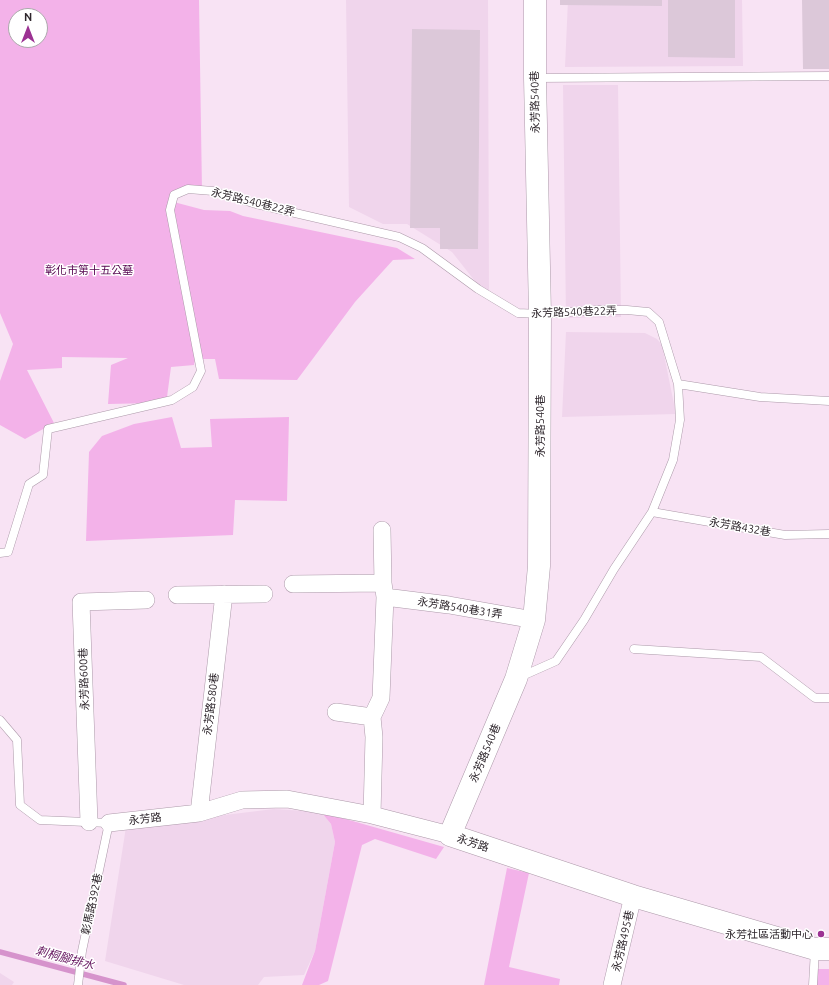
<!DOCTYPE html>
<meta charset="utf-8">
<style>
body{margin:0}
#map{position:relative;width:829px;height:985px;overflow:hidden;background:#f8e3f4;font-family:Ubuntu,sans-serif}
canvas{display:block}
.north{position:absolute;left:8px;top:8px;width:40px;height:40px;box-sizing:border-box;background:#fff;border:1px solid #aba8ab;border-radius:50%;rotate:0deg;font-size:11px;font-weight:700;line-height:16px;text-align:center;color:#2e262c}
.north::after{content:'';display:block;margin:auto;width:14px;height:18px;background:#9c3293;clip-path:polygon(50% 0,100% 100%,50% 72%,0 100%)}
</style>
<div id="map">
<canvas width="829" height="985"></canvas>
<div class="north">N</div>
</div>
<script>
const ctx = document.querySelector('canvas').getContext('2d');
ctx.lineJoin = 'round';
function fillPath(path, color) { ctx.fillStyle = color; ctx.fill(path, 'evenodd'); }
function trace(path, color, width, dash) { ctx.strokeStyle = color; ctx.lineWidth = width; ctx.lineCap = dash ? 'butt' : 'round'; ctx.setLineDash(dash || []); ctx.stroke(path); }
function drawText(font, color, halo, rows, align = 'center') {
  ctx.font = font + ' Ubuntu,"Noto Sans TC",sans-serif'; ctx.lineWidth = 3; ctx.setLineDash([]); ctx.textBaseline = 'middle'; ctx.strokeStyle = halo; ctx.fillStyle = color; for (const [text, x, y, turn = 0] of rows) {
    ctx.save(); ctx.translate(x, y); ctx.rotate((+turn || 0) * Math.PI / 180); ctx.textAlign = isNaN(turn) ? turn : align; if (halo) ctx.strokeText(text, 0, 0); ctx.fillText(text, 0, 0); ctx.restore();
  }
}
const built = new Path2D(`
 M346,0H488L489,299L452,252L407,224H383L349,207Z
 M568,0H742L743,66L565,67Z
 M563,85H618L621,317L566,318Z
 M566,332L645,333L657,339L662,345L676,414L562,417Z
 M274,809L321,812L331,824L335,842L315,951L304,975L264,977L258,985H184L105,961L126,827Z
 M0,973L14,982L12,985H0Z`);
const green = new Path2D(`
 M0,0H199L202,191L175,194L170,201L204,210L230,211L243,216L397,248L415,259L393,260L355,302L297,380L219,379L215,359H195L194,365L171,367L167,397L154,403L108,404L111,365L128,358L62,357V368L27,370L54,423L25,439L0,425V381L13,344L0,313ZM16,16H40V40H16Z
 M172,417L181,448L212,447L210,419L289,417L287,501L235,500L233,535L86,541L89,452L102,436L134,424Z
 M321,812L444,847L436,859L375,839L362,845L328,981L319,985H302L315,951L335,842L331,824Z
 M507,868L529,873L509,967L560,979L559,985H484Z
 M816,969H829V985H816Z`);
const stream = new Path2D(`
 M0,952L124,985`);
const building = new Path2D(`
 M560,0H662V6L560,5Z
 M668,0H735V58L668,57Z
 M802,0H829V69H803Z
 M412,29L480,30L478,249H440V228H410Z`);
const lane = new Path2D(`
 M536,78L829,76
 M678,384L760,397L829,401
 M652,512L785,535L829,534
 M0,553L8,552L29,484L43,475L48,429L172,400L193,387L201,371L170,210L174,195L188,189L213,191L256,204L399,237L422,248L478,289L518,313L540,314L598,310H627L648,312L659,322L678,384L680,420L673,460L652,512L614,569L584,620L556,661L520,677
 M634,649L761,657L815,698H829
 M0,720L17,740L20,805L40,820L109,823L82,951L78,985
 M813,985L815,950`);
const street = new Path2D(`
 M293,584L383,583
 M177,595L264,594
 M385,597L449,605L534,620
 M336,712L372,717L381,698L385,597L383,583L382,530
 M199,813L224,594
 M372,815L374,737L372,717
 M89,822L81,602L146,600
 M109,823L199,813L242,800L287,799L372,815L450,835
 M612,985L633,896`);
const secondary = new Path2D(`
 M535,0V78L540,314L539,566L534,620L516,679L450,835L633,896L815,949H829`);
const markers = [
 [821,934,4,"#9c3293"]
];
const streetNames = [
 ["永芳路540巷",535,102,-91],
 ["永芳路540巷22弄",253,202,14],
 ["永芳路540巷22弄",574,312,-2],
 ["永芳路540巷",540,426,-90],
 ["永芳路432巷",740,527,10],
 ["永芳路540巷31弄",460,608,9],
 ["永芳路600巷",84,679,-92],
 ["永芳路580巷",211,704,-83],
 ["永芳路540巷",485,753,-67],
 ["永芳路",145,819,-7],
 ["永芳路",473,843,18],
 ["彰馬路392巷",92,904,-78],
 ["永芳路495巷",623,941,-77]
];
const parkNames = [
 ["彰化市第十五公墓",89,270]
];
const poiNames = [
 ["永芳社區活動中心",813,934]
];
const waterNames = [
 ["刺桐腳排水",65,958,15]
];
fillPath(built, '#f0d5ec');
fillPath(green, '#f3b2e9');
trace(stream, '#d693cc', 5.5);
fillPath(building, '#dcc8d9');
trace(lane, '#ac99a9', 9);
trace(street, '#ac99a9', 18);
trace(secondary, '#ac99a9', 23);
trace(lane, '#fff', 8);
trace(street, '#fff', 17);
trace(secondary, '#fff', 22);
for (const [x, y, r, color] of markers) { const dot = new Path2D(); dot.arc(x, y, r, 0, 2 * Math.PI); ctx.fillStyle = color; ctx.fill(dot); trace(dot, '#fff', 1.5); }
drawText('11px', '#2e262c', '#fff', streetNames);
drawText('11px', '#53004d', '#fff', parkNames);
drawText('11px', '#2e262c', '#fff', poiNames, 'right');
drawText('italic 12px', '#671961', '#fff', waterNames);
</script>
